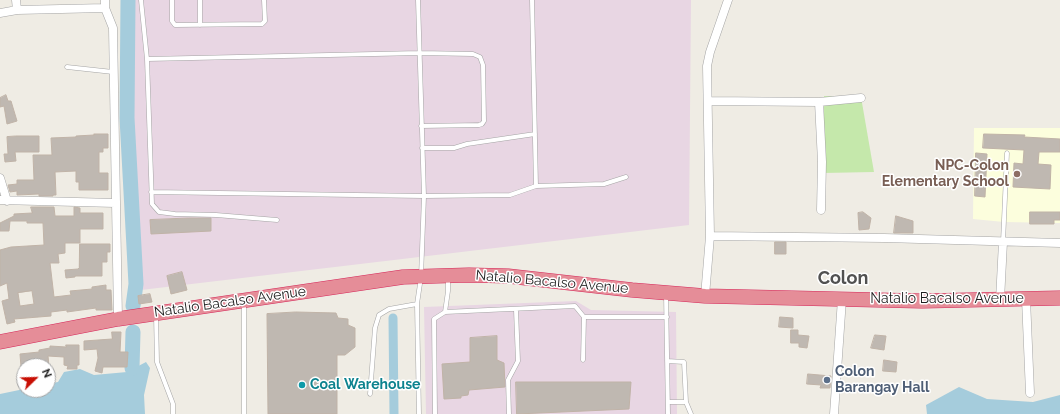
<!DOCTYPE html>
<style>
body{margin:0}
#map{position:relative;width:1060px;height:414px;overflow:hidden;background:#efece4;font-family:Raleway,sans-serif}
canvas{display:block}
.north{position:absolute;left:16px;top:358px;width:40px;height:40px;box-sizing:border-box;background:#fff;border:1px solid #a5a5a5;border-radius:50%;rotate:67deg;font-size:11px;font-weight:700;line-height:16px;text-align:center;color:#1e1e1e}
.north::after{content:'';display:block;margin:auto;width:14px;height:18px;background:#c80f04;clip-path:polygon(50% 0,100% 100%,50% 72%,0 100%)}
</style>
<div id="map">
<canvas width="1060" height="414"></canvas>
<div class="north">N</div>
</div>
<script>
const ctx = document.querySelector('canvas').getContext('2d');
ctx.lineJoin = 'round';
function fillPath(path, color) { ctx.fillStyle = color; ctx.fill(path, 'evenodd'); }
function trace(path, color, width, dash) { ctx.strokeStyle = color; ctx.lineWidth = width; ctx.lineCap = dash ? 'butt' : 'round'; ctx.setLineDash(dash || []); ctx.stroke(path); }
function drawText(font, color, halo, rows, align = 'center') {
  ctx.font = font + ' Raleway,sans-serif'; ctx.lineWidth = 3; ctx.setLineDash([]); ctx.textBaseline = 'middle'; ctx.strokeStyle = halo; ctx.fillStyle = color; for (const [text, x, y, turn = 0] of rows) {
    ctx.save(); ctx.translate(x, y); ctx.rotate((+turn || 0) * Math.PI / 180); ctx.textAlign = isNaN(turn) ? turn : align; if (halo) ctx.strokeText(text, 0, 0); ctx.fillText(text, 0, 0); ctx.restore();
  }
}
const industrial = new Path2D(`
 M129,0H691L689,225L141,290Z
 M576,301L591,310L676,312L677,414H426L424,307Z`);
const education = new Path2D(`
 M974,128H1060V223L1004,222L973,219Z`);
const grass = new Path2D(`
 M824,96L861,97L874,172L823,173Z`);
const water = new Path2D(`
 M146,362L150,368L144,395L145,414H0V394L24,389L48,390V384L58,382L64,372L80,369L94,375L127,372Z
 M959,387L987,399L1033,402L1060,395V414H927L926,405Z`);
const canal = new Path2D(`
 M393,318L394,414`);
const river = new Path2D(`
 M128,0L127,118L136,284L133,306
 M132,368L133,332`);
const building = new Path2D(`
 M6,95L8,101H11L17,121L7,124L4,106L0,107V98Z
 M94,134H108V148H103V152H99V173H108V190H79V182H76V171L55,172L56,195H53V196H39V194L17,195V191L10,192L8,185L17,184V180H34L33,155H52L51,138L76,137V136L94,135Z
 M984,134L1025,135L1024,137L1060,139V152H1039L1038,164L1051,165L1050,189L1013,187L1014,163L1023,164L1024,150L983,148Z
 M16,136H39V152H15L16,161L5,162L4,154H8L7,137Z
 M976,153L987,154L985,197L975,196Z
 M31,207H54L55,216H74V207L80,208V213H103V229H80V243H65V253L58,254L59,263H50L54,297L71,295L70,291L92,289V287L106,285V290H111L112,310H96V308L67,312V310L51,312V316L14,319L15,322L7,324L2,301L9,299L7,283L0,286V250L11,247L44,245L43,223H27V221H10L9,231H0V223L14,216V214L32,213ZM32,291L34,304L20,306L18,293Z
 M863,212L871,218L869,229L859,230L858,213Z
 M1030,212H1060V220H1054V224H1030Z
 M896,216L913,221V233H894Z
 M189,218H211V231L151,234L150,220Z
 M775,242H786V254H775Z
 M80,244H110V252H107V262H102V276H75V277L66,278L65,270L78,269L79,268Z
 M182,272L187,290L171,294L167,276Z
 M150,294L152,302L139,304L138,296Z
 M296,312L336,313L338,318L348,319V325L355,328V347L345,355H337V414H268L267,314Z
 M780,317L793,318V328L779,327Z
 M791,330H798V335L809,336L807,348L799,347V343H791Z
 M112,332H121L120,352H128L127,367H103L102,373L95,371L98,358L97,349L84,350V341L112,339Z
 M875,335L886,336L884,350L871,348Z
 M497,336V360L504,363L505,387L469,390L468,395L461,396V398L444,399L442,364L470,362V338Z
 M66,345H79V365H77V369H67L68,366L64,365V357L48,356L49,366H40V365L21,367L20,354L39,352V350L50,348V346L66,347Z
 M884,360L897,362L896,372L883,371Z
 M808,374L831,376L830,388H820L821,385L807,384Z
 M516,382H631L629,409L517,414Z`);
const lane = new Path2D(`
 M141,0L147,59L152,204L159,212L175,214L216,215L277,220
 M172,0V21L175,25L262,24L265,21L264,0
 M418,0L424,196L421,277L417,304L419,414
 M200,25V0
 M147,59L420,53L473,54L480,57L483,65L484,121L482,124L479,125L421,126
 M67,67L113,72
 M422,148H454L467,144L535,134
 M536,186L604,184L626,177
 M151,192L424,196L510,195L536,186L532,0
 M1003,242L1007,153
 M666,294L668,414
 M244,302V414
 M445,312L575,306L584,317L583,360
 M156,315L157,362L173,404V414
 M584,317H667
 M667,361L684,362L686,402L691,414
 M370,394L375,328L379,315L389,309L417,304
 M668,402H686
 M435,414L434,319L445,312L448,291V279
 M509,414L508,380L518,361L516,310`);
const street = new Path2D(`
 M16,0L17,10
 M105,0V8L113,28L118,319
 M0,13L17,10L105,8
 M708,101L819,102L861,98
 M819,102L822,162L821,210
 M0,178L7,201
 M0,200L115,203
 M710,236L884,238L1060,243
 M705,296L710,236L707,66L710,52L728,0
 M1026,299L1030,393
 M1000,300L1003,242
 M834,414L842,299`);
const highway = new Path2D(`
 M0,342L118,319L403,277L469,275L508,276L632,290L705,296L922,301L1060,298`);
const markers = [
 [1017,174,4,"#8d6e63"],
 [827,380,4,"#5c6f8a"],
 [302,385,4,"#0f9aa8"]
];
const educationNames = [
 ["NPC-Colon",1009,166],
 ["Elementary School",1009,182]
];
const streetNames = [
 ["Natalio Bacalso Avenue",552,282,5],
 ["Natalio Bacalso Avenue",947,299],
 ["Natalio Bacalso Avenue",230,302,-8]
];
const serviceNames = [
 ["Colon",835,372],
 ["Barangay Hall",835,388]
];
const cultureNames = [
 ["Coal Warehouse",310,385]
];
const districtNames = [
 ["Colon",843,279]
];
fillPath(industrial, '#e8d6e3');
fillPath(education, '#fcfedd');
fillPath(grass, '#c5e8ab');
fillPath(water, '#a5ccdc');
trace(canal, '#a5ccdc', 9);
trace(river, '#a5ccdc', 15);
fillPath(building, '#bfb8b1');
trace(building, '#c0b3a7', 1);
trace(lane, '#a5a5a5', 5);
trace(street, '#a5a5a5', 9);
trace(highway, '#d6285a', 15);
trace(lane, '#fff', 4);
trace(street, '#fff', 8);
trace(highway, '#e58d98', 14);
for (const [x, y, r, color] of markers) { const dot = new Path2D(); dot.arc(x, y, r, 0, 2 * Math.PI); ctx.fillStyle = color; ctx.fill(dot); trace(dot, '#fff', 1.5); }
drawText('bold 14px', '#785e54', '#fff', educationNames, 'right');
drawText('14px', '#1e1e1e', '#fff', streetNames);
drawText('bold 14px', '#4e5e75', '#fff', serviceNames, 'left');
drawText('bold 14px', '#0d838f', '#fff', cultureNames, 'left');
drawText('bold 18px', '#515151', '#fff', districtNames);
</script>
